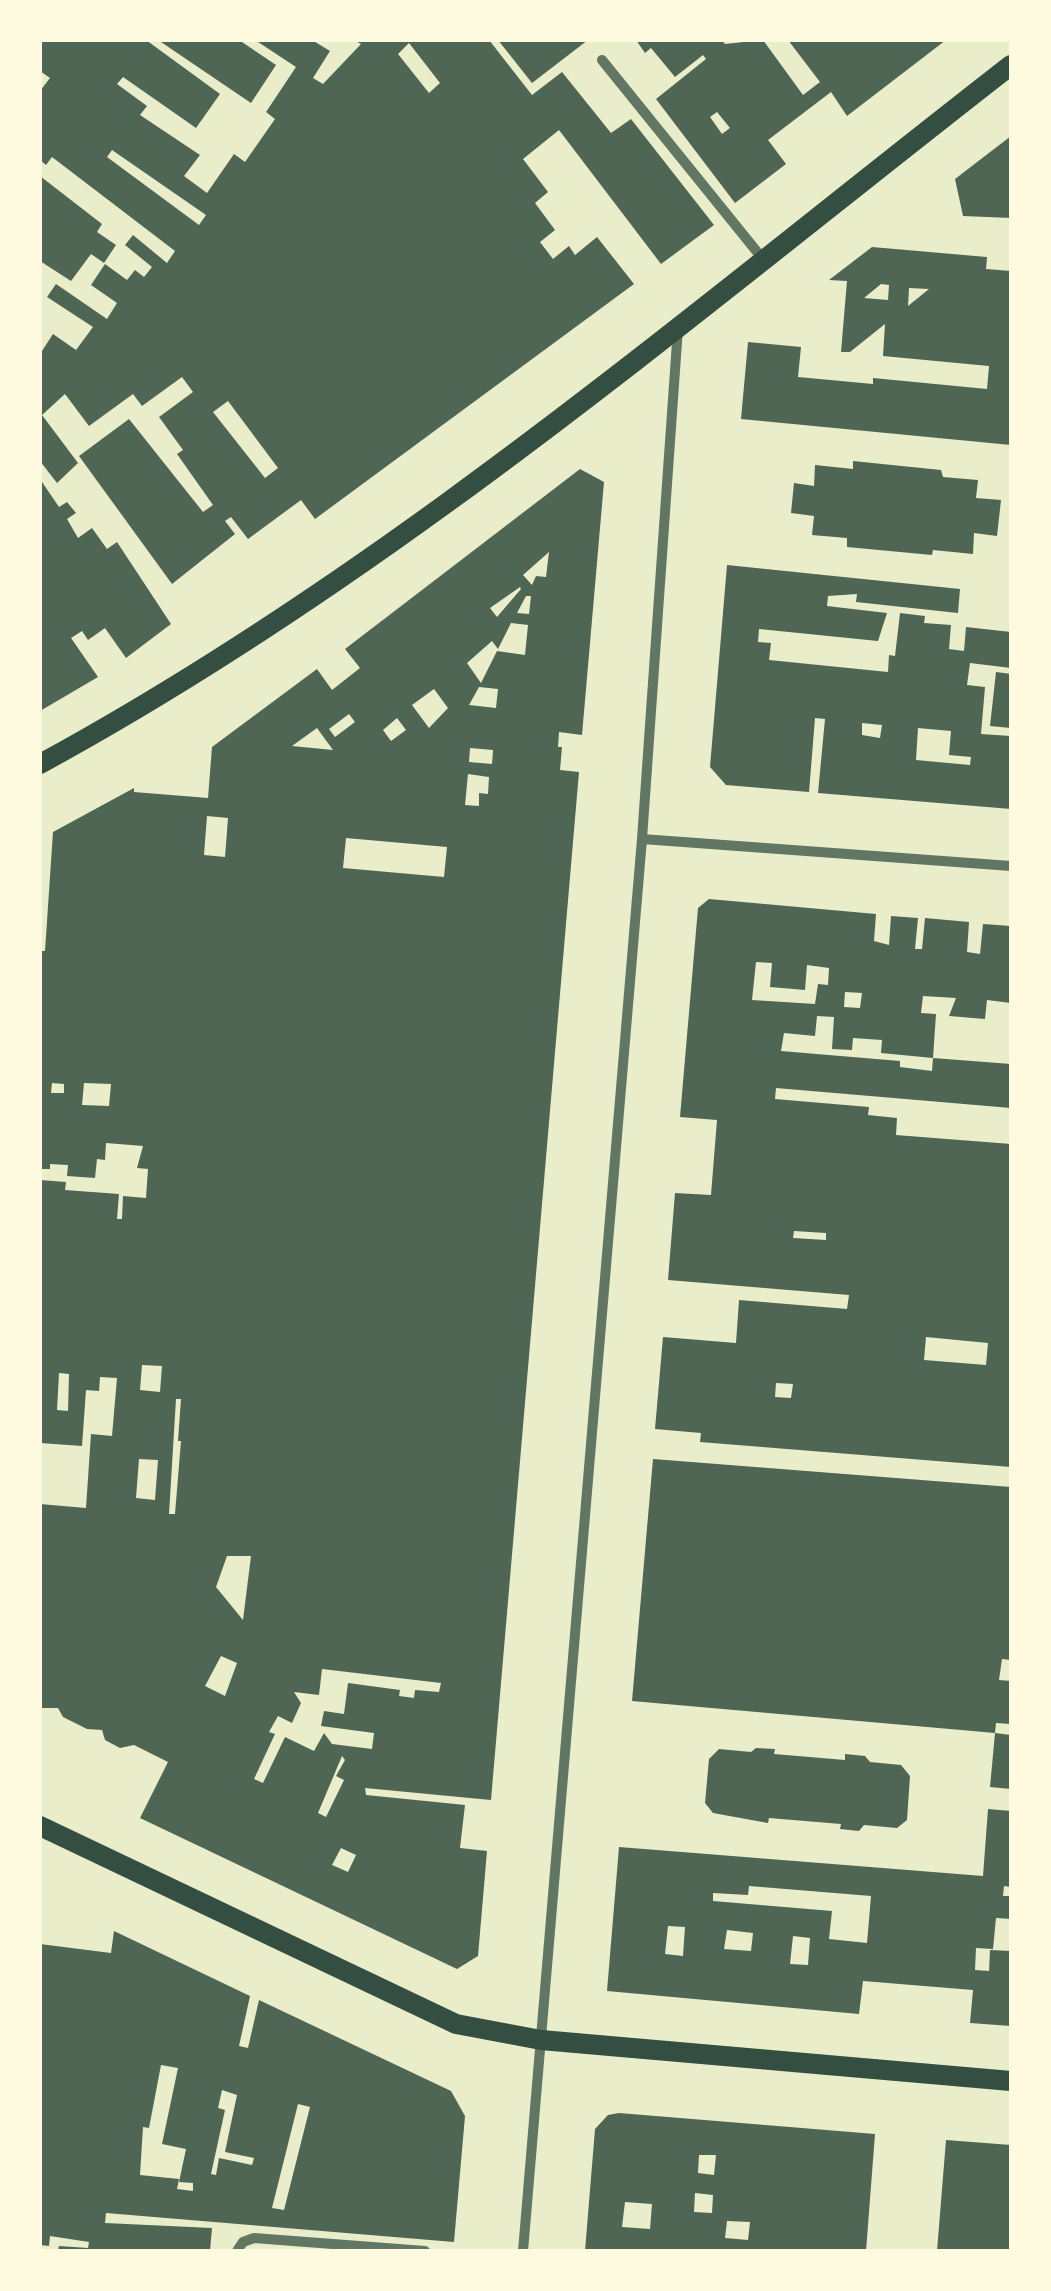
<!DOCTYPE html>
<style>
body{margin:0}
#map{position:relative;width:1051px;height:2291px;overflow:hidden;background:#e9edc9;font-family:"Nunito Sans",sans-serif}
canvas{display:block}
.frame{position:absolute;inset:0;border:42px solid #fefae0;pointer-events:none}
</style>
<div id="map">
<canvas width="1051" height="2291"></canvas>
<div class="frame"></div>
</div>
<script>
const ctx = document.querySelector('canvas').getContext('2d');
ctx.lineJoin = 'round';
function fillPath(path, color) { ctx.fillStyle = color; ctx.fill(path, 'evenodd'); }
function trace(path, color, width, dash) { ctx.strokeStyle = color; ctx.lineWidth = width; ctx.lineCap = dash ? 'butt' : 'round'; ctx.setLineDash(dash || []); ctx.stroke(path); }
const building = new Path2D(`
 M40,40H146L220,94L196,128L123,77L117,84L147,106L140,115L200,155L184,176L207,193L234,154L245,162L275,119L266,112L296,67L255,40H312L330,51L313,78L323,84L361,44L354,40H489L532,95L562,72L611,133L631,119L714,225L661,264L559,130L523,159L548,192L535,203L555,230L540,242L553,259L569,246L575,255L597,237L634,284L315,519L301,500L248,539L231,517L225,521L235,534L172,584L79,456L129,419L203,512L213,505L177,454L183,450L159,417L193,392L182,377L142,406L133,394L89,426L65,394L42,415L78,463L57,483L40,461V354L53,334L76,350L93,327L47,297L56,284L107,319L117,303L91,285L105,264L127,280L135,270L144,277L152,267L125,245L133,235L167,263L175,251L52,157L46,165L40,160V91L50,78L40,71ZM409,43L440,83L429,93L398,54ZM112,150L206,215L199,225L107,157ZM228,401L278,468L265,478L213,412Z
 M158,40H239L276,65L251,103Z
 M498,40H588L532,83Z
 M636,40H722L725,44L763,40L803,95L820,82L788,40H946L847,116L831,92L768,140L786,164L735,203L656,99L706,59L703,55L675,77L651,48L645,53ZM717,112L730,128L722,134L710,117Z
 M1011,136V218L963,216L955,179Z
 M40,176L102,224L97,232L116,245L104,263L91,254L71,281L40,261Z
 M872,247L987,257L986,269L1011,271V445L741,419L748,342L801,347L798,377L873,384V378L987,389L989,366L883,356L885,324L850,352H841L847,281L829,280ZM881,284L889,285L888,300L864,298ZM909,288L929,289L908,306Z
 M853,461L941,470L943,477L978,480L976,498L1001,500L997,536L974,533L973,554L933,550L932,555L847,547V538L812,535L814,516L791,513L794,483L814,486L815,465L853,469Z
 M580,469L604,482L582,735L559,732L558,747H562L560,770L579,772L491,1800L365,1788L366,1795L465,1805L460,1848L487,1851L478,1956L457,1969L140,1818L168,1762L134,1745L120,1748L105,1740L102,1730L87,1729L63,1717L58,1708H40V1504L86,1508L91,1434L112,1436L117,1378L100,1377L99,1391L86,1390L82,1446L40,1443V1180L66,1182L65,1190L119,1194L117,1219H122L123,1196L146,1198L148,1169L137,1168L143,1146L106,1143L105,1160L97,1159L95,1178L67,1176L68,1165L50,1164V1169H40V951H45L53,832L134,788V792L208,798L212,747L317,669L332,690L360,668L345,649ZM549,552L546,577L536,576L532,585L523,575ZM520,587L521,589L497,617L490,608ZM531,596L529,614L517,613L526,596ZM511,623L528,625L525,655L497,651L481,683L467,663L492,641L498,649ZM479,687L498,689L496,708L469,705ZM434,689L448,708L429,728L412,705ZM349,714L355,722L335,737L329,729ZM397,718L406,730L391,741L383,730ZM317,728L333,750L292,746ZM470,748L493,750L492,764L469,762ZM468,774L489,777L488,794L479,793V806L465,805ZM207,816L228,818L225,857L204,855ZM346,838L447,847L444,877L343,868ZM52,1083L64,1084V1093H51ZM84,1083L111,1084L109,1106L82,1105ZM142,1365L162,1366L160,1392L140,1390ZM59,1373L69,1374L68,1411L57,1410ZM176,1399H181L178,1441H181L175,1514H169ZM139,1459L158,1460L155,1500L136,1498ZM227,1556H251L243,1620L216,1587ZM221,1656L237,1663L225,1696L205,1686ZM322,1669L441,1683L439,1692L415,1690L414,1698L399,1696L400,1690L348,1683L344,1714L324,1711L321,1726L374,1733L372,1749L332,1744L324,1733L314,1751L285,1737L263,1783L254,1779L275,1734L269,1732L278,1716L292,1723L301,1703L294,1692L319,1695ZM342,1756L345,1760L336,1776L344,1780L326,1817L318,1813ZM341,1848L356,1855L348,1872L332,1865Z
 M40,479L59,507L67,502L76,513L67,519L78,538L92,528L107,549L117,542L171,624L126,658L105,628L88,640L82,631L71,638L98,677L40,711Z
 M727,565L960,589L958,613L856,602L857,594L828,596L827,606L887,613L878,641L759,629L758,642L771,643L769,660L888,672L889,655L895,656L900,613L925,616L924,623L951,625L949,649L964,651L966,627L1011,632V668L970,663L967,685L985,687L981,734L1011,736V809L818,793L825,719L815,718L809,792L726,785L710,767ZM862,723L882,725L880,738L862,735ZM918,728L951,731L949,755L971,757L970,765L916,760Z
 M996,672L1011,674V728L990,726Z
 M709,899L876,914L874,941L889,945L891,916L918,918L915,949H922L925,918L969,922L967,952L980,954L983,924L1011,926V1003L987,1000L985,1019L949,1016L956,998L923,996L921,1013L936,1014L933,1058L881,1053L882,1040L853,1038L852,1050L832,1049L834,1017L817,1016L815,1036L784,1033L781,1051L900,1061V1067L932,1071L933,1058L1011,1064V1108L776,1088L775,1099L869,1107L868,1115L897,1118L896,1135L1011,1144V1467L700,1442L701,1433L655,1429L663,1337L736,1343L739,1300L847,1309L849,1295L668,1280L675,1193L711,1195L717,1120L680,1117L698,908ZM756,962L772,963L770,987L805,990L807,965L829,968L828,985L818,984L815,1004L752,1000ZM845,992L862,993L860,1008L844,1007ZM794,1231L826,1233V1240L793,1238ZM926,1337L988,1343L986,1365L924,1360ZM776,1383L793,1384L791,1398L775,1397Z
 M653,1459L1011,1487V1660L1002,1659L999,1680L1011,1681V1724L996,1723L995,1733L632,1701Z
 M995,1733L1011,1735V1789L990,1787Z
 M756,1748L775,1749L774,1754L845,1760V1754L865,1756L870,1762L901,1765L910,1776L907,1820L897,1828L864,1825L859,1831L840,1829L841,1824L769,1818L768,1823L713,1813L705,1803L709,1759L719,1749L751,1752Z
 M988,1809L1011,1811V1887L1004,1886L1003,1896H1011V1919L996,1918L993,1949L976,1948L975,1970L989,1971L990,1950L1011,1951V2026L970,2023L973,1990L863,1981L859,2014L607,1991L619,1847L983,1876ZM749,1886L871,1896L867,1943L829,1939L832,1911L713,1901V1893L748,1895ZM668,1926L685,1927L683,1956L665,1954ZM727,1930L753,1933L751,1951L724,1949ZM793,1936L810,1938L808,1965L790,1964Z
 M114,1931L250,1996L239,2046L248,2048L259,2000L451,2091L465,2116L454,2242L106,2213L105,2223L212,2228L210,2251H58L59,2246L88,2248L89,2242L50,2236L49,2246L40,2245V1944L111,1953ZM161,2065L178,2068L162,2144L186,2149L179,2182L193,2183V2191L177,2189L179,2179L140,2175L143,2127L149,2128ZM222,2090L237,2095L225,2152L254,2158L252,2165L219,2158L216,2175L211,2174L225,2110L218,2108ZM298,2104L310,2107L284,2210L272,2208Z
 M619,2113L875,2134L866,2251H585L595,2129L608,2115ZM699,2155H716L714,2175L698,2173ZM695,2193L713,2195L712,2213L694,2212ZM625,2202L652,2204L650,2229L622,2227ZM727,2221L750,2222L748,2240L725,2238Z
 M946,2140L1011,2145V2251H937Z`);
const minor = new Path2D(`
 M602,60L762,258
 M642,839L1011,866
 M237,2251L243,2242L254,2238L425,2251
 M523,2251L642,839L678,328`);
const secondary = new Path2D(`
 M40,764C391,573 697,309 1011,65
 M40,1826L456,2024L541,2040L1011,2081`);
fillPath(building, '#4f6655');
trace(minor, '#617663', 10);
trace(secondary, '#344e41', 20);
</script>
